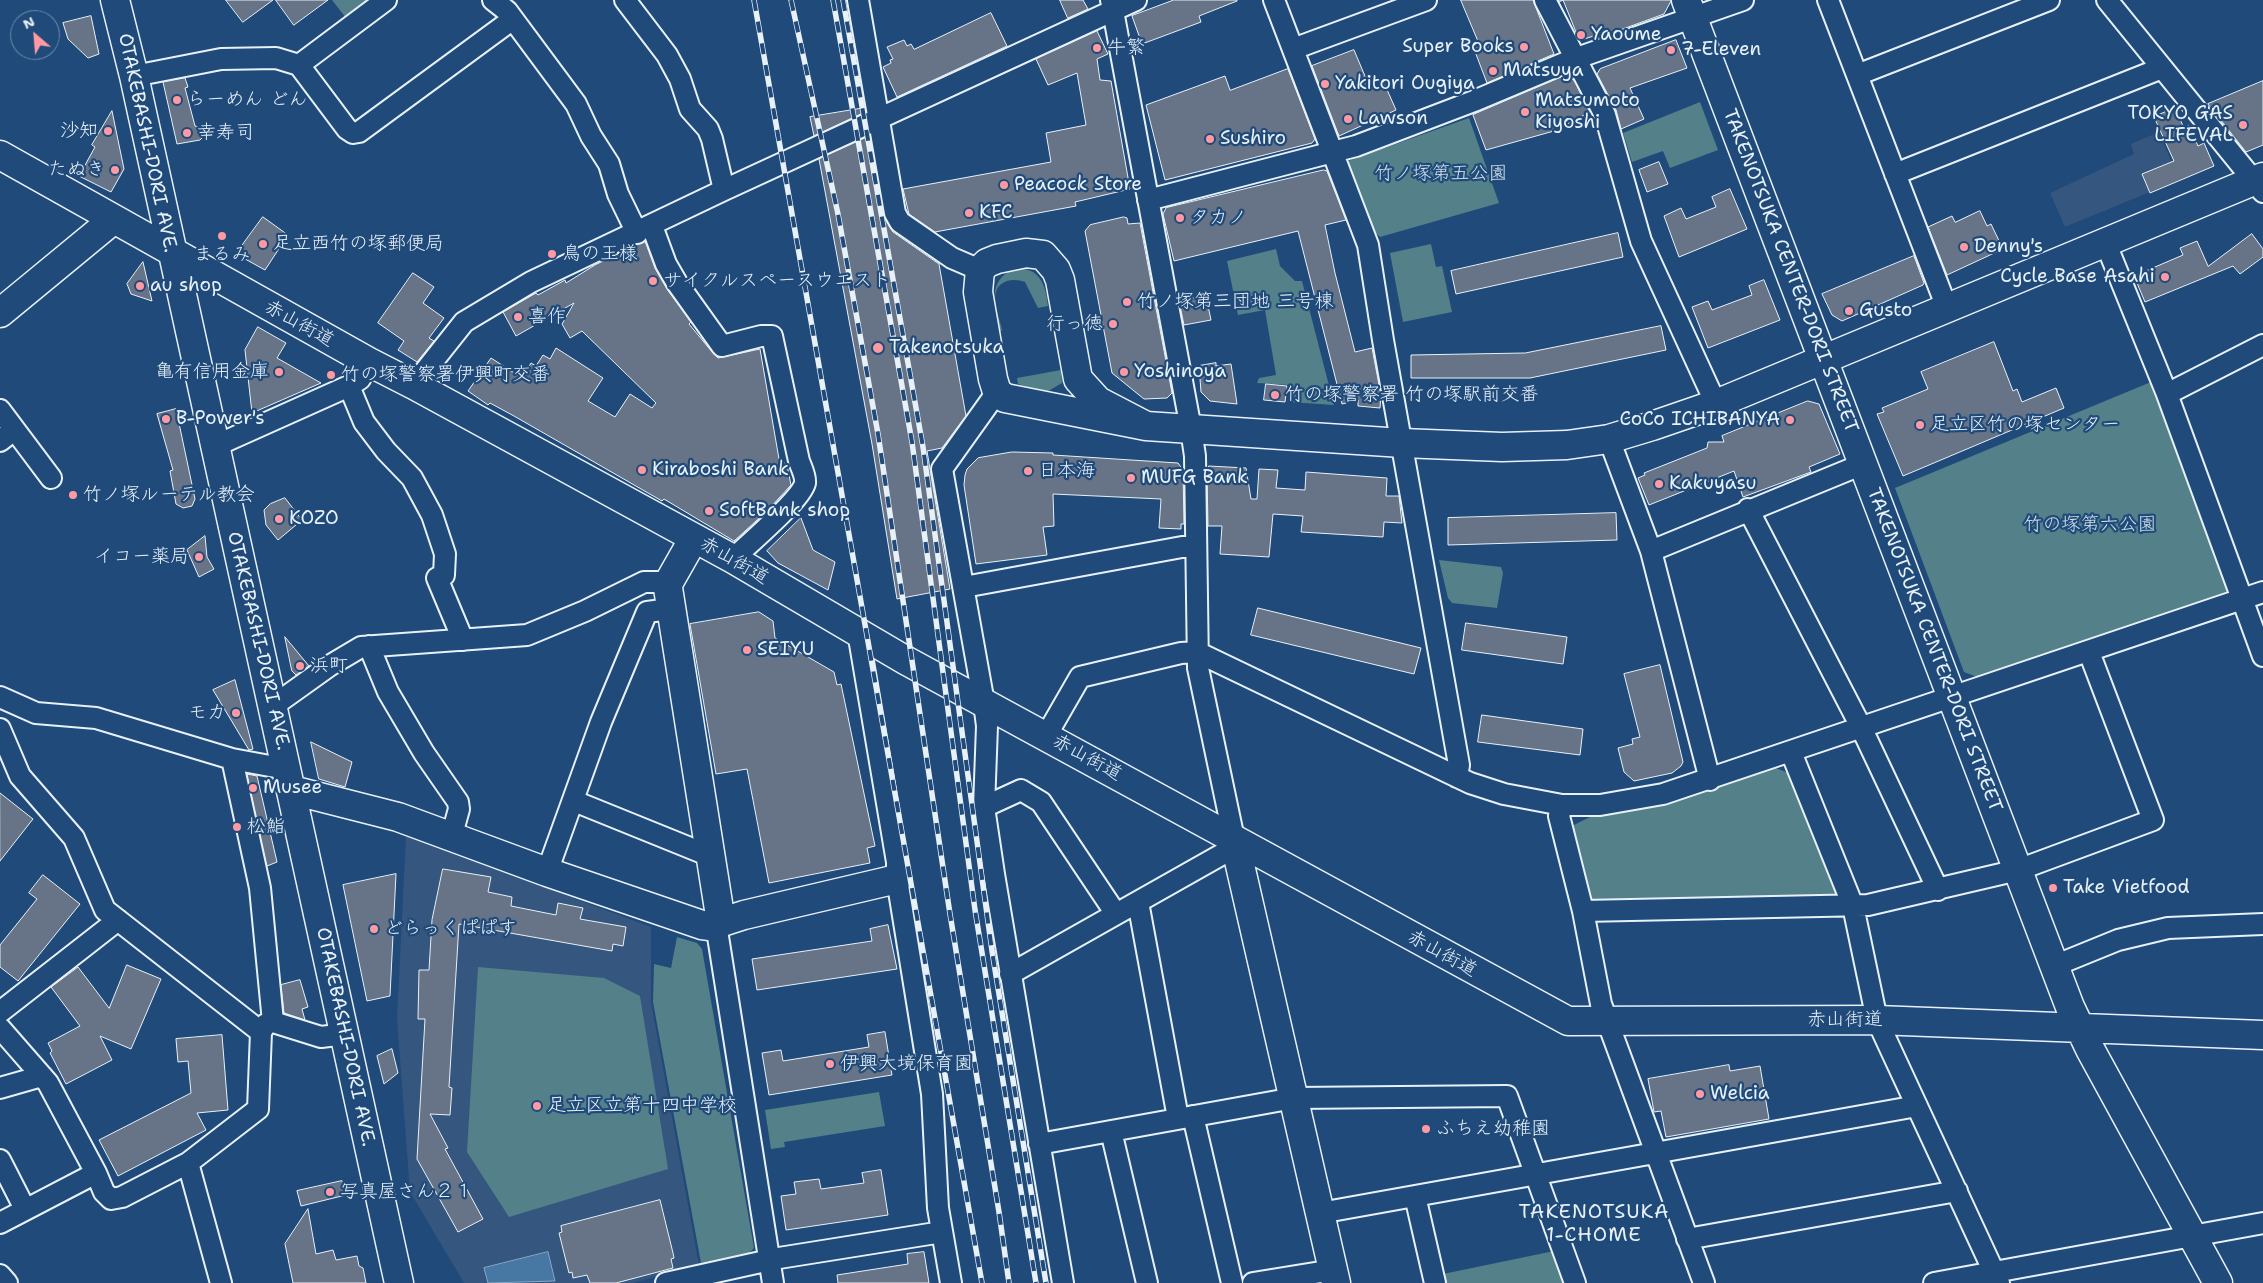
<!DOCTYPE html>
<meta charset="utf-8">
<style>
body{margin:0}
#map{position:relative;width:2263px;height:1283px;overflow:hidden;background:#1f4a7a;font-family:"Shantell Sans",sans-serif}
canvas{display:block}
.north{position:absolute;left:10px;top:10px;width:50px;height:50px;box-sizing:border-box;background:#1f4a7a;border:1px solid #6f8dac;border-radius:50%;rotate:333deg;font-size:14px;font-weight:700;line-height:20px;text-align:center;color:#e8f1f8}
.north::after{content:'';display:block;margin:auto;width:18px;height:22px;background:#ff9aa2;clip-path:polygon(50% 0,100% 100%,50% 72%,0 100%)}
</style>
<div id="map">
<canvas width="2263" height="1283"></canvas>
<div class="north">N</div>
</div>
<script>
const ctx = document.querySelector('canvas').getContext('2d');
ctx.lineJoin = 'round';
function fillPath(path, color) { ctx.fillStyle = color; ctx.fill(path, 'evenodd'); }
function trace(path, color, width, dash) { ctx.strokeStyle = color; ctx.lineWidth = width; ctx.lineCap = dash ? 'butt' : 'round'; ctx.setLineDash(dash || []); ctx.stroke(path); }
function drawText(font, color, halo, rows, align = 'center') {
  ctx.font = font + ' "Shantell Sans","Klee One",sans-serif'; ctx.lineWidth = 4.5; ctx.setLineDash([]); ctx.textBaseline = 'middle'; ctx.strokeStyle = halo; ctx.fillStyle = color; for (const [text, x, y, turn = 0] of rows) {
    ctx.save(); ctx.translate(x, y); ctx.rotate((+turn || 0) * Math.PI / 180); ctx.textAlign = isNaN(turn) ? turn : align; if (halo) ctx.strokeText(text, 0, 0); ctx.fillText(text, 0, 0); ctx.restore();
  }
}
const built = new Path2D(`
 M2159,132L2179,180L2065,227L2050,193L2134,154L2131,144Z
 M406,836L651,927V1002L699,1265L633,1283H464L410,1192L397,1019Z`);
const green = new Path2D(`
 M332,0H370L346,18Z
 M1700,102L1718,150L1670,168L1663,151L1632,162L1623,133Z
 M1469,118L1499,203L1380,237L1372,230L1348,161Z
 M1431,244L1436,267L1442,266L1452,312L1403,322L1390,253Z
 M1276,249L1280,266L1295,281H1302L1334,405L1289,402L1290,385L1257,383L1259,378L1276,375L1265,310L1238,315L1227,261Z
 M1016,268C1040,268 1046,285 1048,306L1038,308L1025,282C1012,277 995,281 995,298C995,309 1000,320 1002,330L1000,332C995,308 985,280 1016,268Z
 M1061,370L1062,383L1045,393L1018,384L1017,378Z
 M2151,382L2231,587L2227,595L1977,677L1964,672L1895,488Z
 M1439,560L1501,567L1503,573L1497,608L1452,603L1448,598Z
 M1776,768L1793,775L1843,890L1836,900L1594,905L1586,900L1572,826L1600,812L1675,800Z
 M677,937L697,943L702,949L754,1248L749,1253L701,1263L653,1002L654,964L671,968Z
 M478,967L604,978L640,996L668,1169L509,1217L467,1152Z
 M879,1092L885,1126L784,1142L785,1147L771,1149L765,1110Z
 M1554,1251L1565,1283H1445L1443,1274Z`);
const water = new Path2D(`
 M548,1252L555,1281L488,1283L484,1268Z`);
const building = new Path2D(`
 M226,0H273L243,22Z
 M276,0H328L294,25Z
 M1060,0H1083L1088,9L1068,18Z
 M1174,0H1237V1L1199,16L1201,22L1142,44L1132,16Z
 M1461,0H1533L1554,54L1487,83L1474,49L1480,47Z
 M1558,0H1671V1L1664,14L1598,38L1597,35L1584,39L1578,37L1563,0L1559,2Z
 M991,13L1007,46L897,97L883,67L891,63L890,60L893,59L887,47L904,40L907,46L911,44L914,49Z
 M91,16L99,54L88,58L68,39L63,23Z
 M1097,31L1108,54L1097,59L1100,80L1111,81L1130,189L1075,202L1076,206L935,232L909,214L903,189L1051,162L1046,133L1086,125L1077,73L1048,85L1036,59Z
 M1676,40L1687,68L1630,88L1644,119L1621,129L1616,110L1597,74L1600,69Z
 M1354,50L1370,88L1385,85L1396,110L1339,136L1312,66Z
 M1288,69L1315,139L1312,143L1165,180L1146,105L1225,76L1230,90Z
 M1564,76L1574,80L1590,112L1554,131L1486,150L1473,115Z
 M185,78L188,87L185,88L195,126L210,130L200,140L177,144L163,82Z
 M2263,81V145L2246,152L2208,104Z
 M865,108V112L814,136L810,117Z
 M2175,108L2184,128L2189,125L2198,146L2204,143L2214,166L2150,193L2142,174L2174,161L2154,117Z
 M112,111L124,169L111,192L79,176L95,147L92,145Z
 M870,136L885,219L893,232L939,264L966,416L942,448L927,451L950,589L897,599L872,444L819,159Z
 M1659,162L1668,184L1647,192L1639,170Z
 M1324,170L1327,171L1346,220L1325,225L1335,273L1355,352L1372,348L1381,395L1380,408L1358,406V400L1342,404L1298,231L1174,261L1163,214L1166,208Z
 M1730,189L1747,229L1679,257L1664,216L1681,208L1686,219L1716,207L1712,197Z
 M1980,211L1987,226L1991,224L2003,249L1947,275L1928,227L1952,216L1955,222Z
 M263,217L288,235L265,270L236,254Z
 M1124,217L1127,218L1128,224L1140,223L1172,393L1167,398L1144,399L1112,373L1085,231L1090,225Z
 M1618,233L1623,257L1456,294L1451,271Z
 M2252,234L2263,249V257L2240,274L2233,266L2145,302L2134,276L2183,255L2180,248L2197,241L2208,266Z
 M645,241L655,268L667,289L691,322L689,324L713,353L718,358L760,349L779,459L787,465L791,485L767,511L734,541L664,499L662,501L514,416L490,403L488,405L468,391L491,358L522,378L531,363L536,366L543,355L550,359L556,348L603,378L588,401L615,417L630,394L652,408L656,403L582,331L570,338L562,324L574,303L516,336L503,312L536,293L538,295L565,280L566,283L595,265Z
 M1914,256L1924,283L1923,285L1842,321L1832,315L1822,294Z
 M143,262L152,301L131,294L127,284Z
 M413,273L434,287L423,303L444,318L429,338L434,341L417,362L398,350L404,341L378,323Z
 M1764,280L1780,320L1708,348L1692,307L1708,301L1712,310L1752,295L1749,286Z
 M1206,296L1211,320L1184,325L1179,301Z
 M1661,326L1666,350L1530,378H1411V355L1525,353Z
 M258,327L286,343L277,358L321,383L252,413L245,350Z
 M1994,342L2013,391L2017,389L2022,402L2056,388L2064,408L1903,476L1877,414L1884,412L1882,408L1928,389L1921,372Z
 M1216,363V366L1231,364L1237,404L1210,401L1201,392L1199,366Z
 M1266,384L1287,386L1285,402L1264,400Z
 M1808,401L1819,404L1840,454L1809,467L1811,472L1743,497L1734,471L1649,505L1638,478L1645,475L1644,473L1707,448L1708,442H1724L1722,436Z
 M176,409L195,499L192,506L183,508L176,504L170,471L173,470L157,414Z
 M1012,452L1053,453V455L1178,463L1183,470L1184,524H1181V529L1159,528L1161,499L1053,494L1054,526L1043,527L1047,555L976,564L964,485L965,475L967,469L978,458Z
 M1209,466L1246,468L1251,499H1257L1259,469L1278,470L1276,488L1305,490L1306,472L1387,478L1386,496H1399L1402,523L1384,522L1383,537L1301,532L1303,516L1273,514L1269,557L1220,554L1222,526H1208L1207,475Z
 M285,498L302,520L278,540L266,525L264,510L270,504Z
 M1616,513L1617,540L1448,545V518Z
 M801,518L813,550L835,562L828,590L778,563L767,551Z
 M205,536L207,557L214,569L199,577L187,550Z
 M1258,608L1421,648L1414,674L1251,635Z
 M759,612L773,621L775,638L834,672L837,685L841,684L875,846L867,848L870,863L769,883L747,769L716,774L690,624Z
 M1466,623L1567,637L1563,664L1462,650Z
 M285,637L309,666L296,675L292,671Z
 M1660,665L1683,762L1681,766L1672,773L1634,781L1624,772L1618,748L1633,744L1632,739L1640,737L1624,674Z
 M235,680L253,749L249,750L213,690Z
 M1482,715L1583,729L1580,755L1478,742Z
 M311,742L352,762L345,787L319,779Z
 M247,774L257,776L277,862L267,866Z
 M0,793L33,819L0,861Z
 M443,869L491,877L488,892L512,897L511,906L556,915L558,903L583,908L580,919L626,927L623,946L613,944L612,951L459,924L449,1087L452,1088L450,1115L430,1114L448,1148L445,1149L483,1219L458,1232L417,1159L425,1019H418L419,970H429L432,920Z
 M396,874L390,996L367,1001L343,885Z
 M43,875L80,904L18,981L0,967V945L37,899L29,893Z
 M888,925L897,969L757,990L752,959L872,941L870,929Z
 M127,965L161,979L131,1049L100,1036L112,1060L66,1084L50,1053L52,1051L48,1043L80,1026L51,987L78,967L109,1008Z
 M300,980L308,1007L302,1009L305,1020L284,1013L281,985Z
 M885,1032L892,1075L769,1095L762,1053L781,1050L783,1061L869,1047L867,1035Z
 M222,1035L228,1110L197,1113L206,1130L118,1176L99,1140L191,1093L188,1061L178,1062L176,1039Z
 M392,1049L398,1073L384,1084L377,1056Z
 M1729,1065L1730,1071L1760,1066L1769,1119L1666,1137L1661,1111L1654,1112L1648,1079Z
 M881,1170L888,1215L786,1230L781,1196L796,1194L794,1182L819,1179L821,1189L864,1183L862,1173Z
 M342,1181L346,1195L301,1206L297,1191Z
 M660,1200L673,1253L674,1258L671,1259L673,1268L616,1283H590L587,1275L573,1278L572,1272L569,1273L559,1233L562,1232L561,1226Z
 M308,1209L316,1254L333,1250L336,1260L357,1256L359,1266L363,1268L366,1283H293L285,1244Z
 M924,1252L929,1283H838L837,1275L908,1264L907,1254Z`);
const street = new Path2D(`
 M493,0L507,11L576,104L591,136L609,164L618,194L637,233
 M625,0L667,55L680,79L690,109L708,129L712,139L724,190
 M858,0L895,213L900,222L952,258L980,270
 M1111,0L1191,429L1195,456L1198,668L1234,839
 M1274,0L1368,245L1383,340L1459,765L1457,777
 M1545,0L1605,115L1641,241L1716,404
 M1828,0L1947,308
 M2107,0L2263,192
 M1293,49L1426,0
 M299,65L347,129L353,133L359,132L513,19
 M1857,75L2049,0
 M134,76L221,59L276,58L299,65L386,0
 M1895,174L2162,68
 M1148,200L1356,146L1474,101L1574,59L1743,0
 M652,226L666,264L677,283L722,346L761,336H772L799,461C801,467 806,476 805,483C801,500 748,544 733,559
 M2106,244L2167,394L2263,656
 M414,385L464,322L531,282L724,190L1136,0
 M349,386L364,422L386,451L412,478L432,515L445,554L444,575L437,578L463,640
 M997,392L942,469L984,703L987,726L984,807L994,874L1063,1283
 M2167,394L2263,345
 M0,410L51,478
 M1609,439L1651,551L1710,780
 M0,441L14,430
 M215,446L349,386L360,379L369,362
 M1748,509L1861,727L1938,890
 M1651,551L1863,464
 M964,587L1182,547H1195
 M858,632L897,862V879L932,1094L938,1208L951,1283
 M369,646L388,692L424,753L458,802L459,809L451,838
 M0,697L36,713L96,718L232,759
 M273,706L329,666L361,647L527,635L585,611L644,582H669
 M0,729L20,776L74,838L105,910L261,1032
 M1046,736L1080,677L1181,653L1197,652L1470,783L1504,794L1562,805H1600L1663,794L2263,592
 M1791,752L1853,906L1877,1020L1999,1283
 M574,801L710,856
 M1562,805L1559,816L1583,911L1601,1004L1704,1283
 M984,807L1021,790L1041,802L1116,914
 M547,872L601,722L647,612L670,609
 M1138,902L1178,1118
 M1583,911L1868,905L2018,870L2153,820L2089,652
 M716,924L773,1283
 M2054,966L2118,940L2168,928L2263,924
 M1010,974L1235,847
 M0,1012L118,920
 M273,1022L260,888L232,759L286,769
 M0,1028L48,1083L96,1173
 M0,1088L42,1076
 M1193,1116L1232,1283
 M1111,1131L1147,1283
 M1039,1144L1294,1098L1507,1096L1575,1283
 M0,1160L25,1209
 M188,1163L221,1283
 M1415,1196L1435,1283
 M1320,1213L1917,1106
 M0,1223L96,1173L104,1192L111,1199L122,1197L188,1163L258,1109L261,1032L266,1024L273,1022L321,1037L345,1034
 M1687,1239L1957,1191
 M0,1275L7,1283
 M666,1283L779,1258L942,1232
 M1253,1283L1333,1270
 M1934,1283L2263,1223`);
const secondary = new Path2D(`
 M115,0L134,76L399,1283
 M1686,0L2070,1007L2090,1049L2218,1283
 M0,155L369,362L414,385L733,559L905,660L1568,1021L1877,1020L2263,1035
 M0,313L114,219
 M1146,426L1098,401L1078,379L1060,280L1056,270L1043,255L1026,253L997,259L987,263L980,270L978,292L993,379L997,392L1005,398L1146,426L1402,443L1502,447L1567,445L1609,439L1652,426L1716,404L2263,177
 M694,538L669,582L668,588L721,922
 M292,790L398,817L547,872L702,925L710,926L744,915L897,879
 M1234,839L1336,1283`);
const rail = new Path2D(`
 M754,0L982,1283
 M791,0L838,214L878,434L950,914L999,1212L1009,1283
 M833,0L912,442L975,910L1036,1283
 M843,0L923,447L992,951L1046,1283`);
const markers = [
 [1581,35,5,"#ff9aa2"],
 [1524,47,5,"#ff9aa2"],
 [1097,48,5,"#ff9aa2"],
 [1671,50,5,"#ff9aa2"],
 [1493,71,5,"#ff9aa2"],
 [1325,84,5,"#ff9aa2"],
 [177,100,5,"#ff9aa2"],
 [1525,112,5,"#ff9aa2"],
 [1348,119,5,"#ff9aa2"],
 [2243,125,5,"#ff9aa2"],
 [108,131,5,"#ff9aa2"],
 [187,133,5,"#ff9aa2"],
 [1210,139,5,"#ff9aa2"],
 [115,170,5,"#ff9aa2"],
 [1004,185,5,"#ff9aa2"],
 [969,213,5,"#ff9aa2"],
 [1180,218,5,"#ff9aa2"],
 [222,236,5,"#ff9aa2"],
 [263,244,5,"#ff9aa2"],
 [1964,247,5,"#ff9aa2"],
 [552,254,5,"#ff9aa2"],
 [2165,277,5,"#ff9aa2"],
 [653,281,5,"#ff9aa2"],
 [140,286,5,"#ff9aa2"],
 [1127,302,5,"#ff9aa2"],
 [1849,311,5,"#ff9aa2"],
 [518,317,5,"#ff9aa2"],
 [1113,324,5,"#ff9aa2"],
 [878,348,6,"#ff9aa2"],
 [279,372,5,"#ff9aa2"],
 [1124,372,5,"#ff9aa2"],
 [331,375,5,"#ff9aa2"],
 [1275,395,5,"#ff9aa2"],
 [166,419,5,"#ff9aa2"],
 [1790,420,5,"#ff9aa2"],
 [1920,425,5,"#ff9aa2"],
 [642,470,5,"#ff9aa2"],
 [1028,471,5,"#ff9aa2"],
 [1131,478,5,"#ff9aa2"],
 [1659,484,5,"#ff9aa2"],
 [73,495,5,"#ff9aa2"],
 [709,511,5,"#ff9aa2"],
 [279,519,5,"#ff9aa2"],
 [199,557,5,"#ff9aa2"],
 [747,650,5,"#ff9aa2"],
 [300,666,5,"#ff9aa2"],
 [236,713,5,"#ff9aa2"],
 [253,788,5,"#ff9aa2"],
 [237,827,5,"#ff9aa2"],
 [2053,888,5,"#ff9aa2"],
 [374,929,5,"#ff9aa2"],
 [830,1064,5,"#ff9aa2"],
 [1700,1094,5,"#ff9aa2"],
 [537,1106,5,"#ff9aa2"],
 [1426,1129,5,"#ff9aa2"],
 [330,1192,5,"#ff9aa2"]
];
const poiNames = [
 ["Yaoume",1591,35],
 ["Super Books",1514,47,"right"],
 ["牛繁",1107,48],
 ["7-Eleven",1681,50],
 ["Matsuya",1503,71],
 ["Yakitori Ougiya",1335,84],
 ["らーめん どん",187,100],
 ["Matsumoto",1535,101],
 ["Kiyoshi",1535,123],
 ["TOKYO GAS",2233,114,"right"],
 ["LIFEVAL",2233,136,"right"],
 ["Lawson",1358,119],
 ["沙知",98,131,"right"],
 ["幸寿司",197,133],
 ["Sushiro",1220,139],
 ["たぬき",105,170,"right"],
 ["Peacock Store",1014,185],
 ["KFC",979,213],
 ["タカノ",1190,218],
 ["足立西竹の塚郵便局",273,244],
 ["Denny's",1974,247],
 ["鳥の王様",562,254],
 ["まるみ",222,255,"center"],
 ["Cycle Base Asahi",2155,277,"right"],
 ["サイクルスペースウエスト",663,281],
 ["au shop",150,286],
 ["竹ノ塚第三団地 三号棟",1137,302],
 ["Gusto",1859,311],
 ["喜作",528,317],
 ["行っ徳",1103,324,"right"],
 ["Takenotsuka",889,348],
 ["亀有信用金庫",269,372,"right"],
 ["Yoshinoya",1134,372],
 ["竹の塚警察署伊興町交番",341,375],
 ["竹の塚警察署 竹の塚駅前交番",1285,395],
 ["B-Power's",176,419],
 ["CoCo ICHIBANYA",1780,420,"right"],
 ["足立区竹の塚センター",1930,425],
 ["Kiraboshi Bank",652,470],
 ["日本海",1038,471],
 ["MUFG Bank",1141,478],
 ["Kakuyasu",1669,484],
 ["竹ノ塚ルーテル教会",83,495],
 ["SoftBank shop",719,511],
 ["KOZO",289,519],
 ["イコー薬局",189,557,"right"],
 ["SEIYU",757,650],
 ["浜町",310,666],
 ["モカ",226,713,"right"],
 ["Musee",263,788],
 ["松鮨",247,827],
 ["Take Vietfood",2063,888],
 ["どらっくぱぱす",384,929],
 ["伊興大境保育園",840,1064],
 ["Welcia",1710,1094],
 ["足立区立第十四中学校",547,1106],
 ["ふちえ幼稚園",1436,1129],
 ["写真屋さん２１",340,1192]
];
const streetNames = [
 ["OTAKEBASHI-DORI AVE.",147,143,78],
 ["TAKENOTSUKA CENTER-DORI STREET",1790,271,69],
 ["赤山街道",299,324,29],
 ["赤山街道",734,561,30],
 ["OTAKEBASHI-DORI AVE.",258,641,77],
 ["TAKENOTSUKA CENTER-DORI STREET",1934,650,69],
 ["赤山街道",1087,758,29],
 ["赤山街道",1442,954,29],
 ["赤山街道",1845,1020],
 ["OTAKEBASHI-DORI AVE.",345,1037,78]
];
const parkNames = [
 ["竹ノ塚第五公園",1441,174],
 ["竹の塚第六公園",2090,525]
];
const neighbourhoodNames = [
 ["TAKENOTSUKA",1594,1213],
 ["1-CHOME",1594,1236]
];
fillPath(built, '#35567e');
fillPath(green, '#538089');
fillPath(water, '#4778a4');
trace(water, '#87a8c6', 1);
fillPath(building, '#677386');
trace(building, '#e8f1f8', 1);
trace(street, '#e8f1f8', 24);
trace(secondary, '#e8f1f8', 31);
trace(street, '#1f4a7a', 20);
trace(secondary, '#1f4a7a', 28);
trace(rail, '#e8f1f8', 5.5);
trace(rail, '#1f4a7a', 4, [11]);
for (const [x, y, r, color] of markers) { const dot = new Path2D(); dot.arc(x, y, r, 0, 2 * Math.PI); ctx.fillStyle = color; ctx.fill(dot); trace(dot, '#1f4a7a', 2); }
drawText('19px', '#e8f1f8', '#1f4a7a', poiNames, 'left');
drawText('19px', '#e8f1f8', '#1f4a7a', streetNames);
drawText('19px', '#d2e0e7', '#1f4a7a', parkNames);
ctx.letterSpacing = '1px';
drawText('20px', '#e8f1f8', '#1f4a7a', neighbourhoodNames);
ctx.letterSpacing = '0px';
</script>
